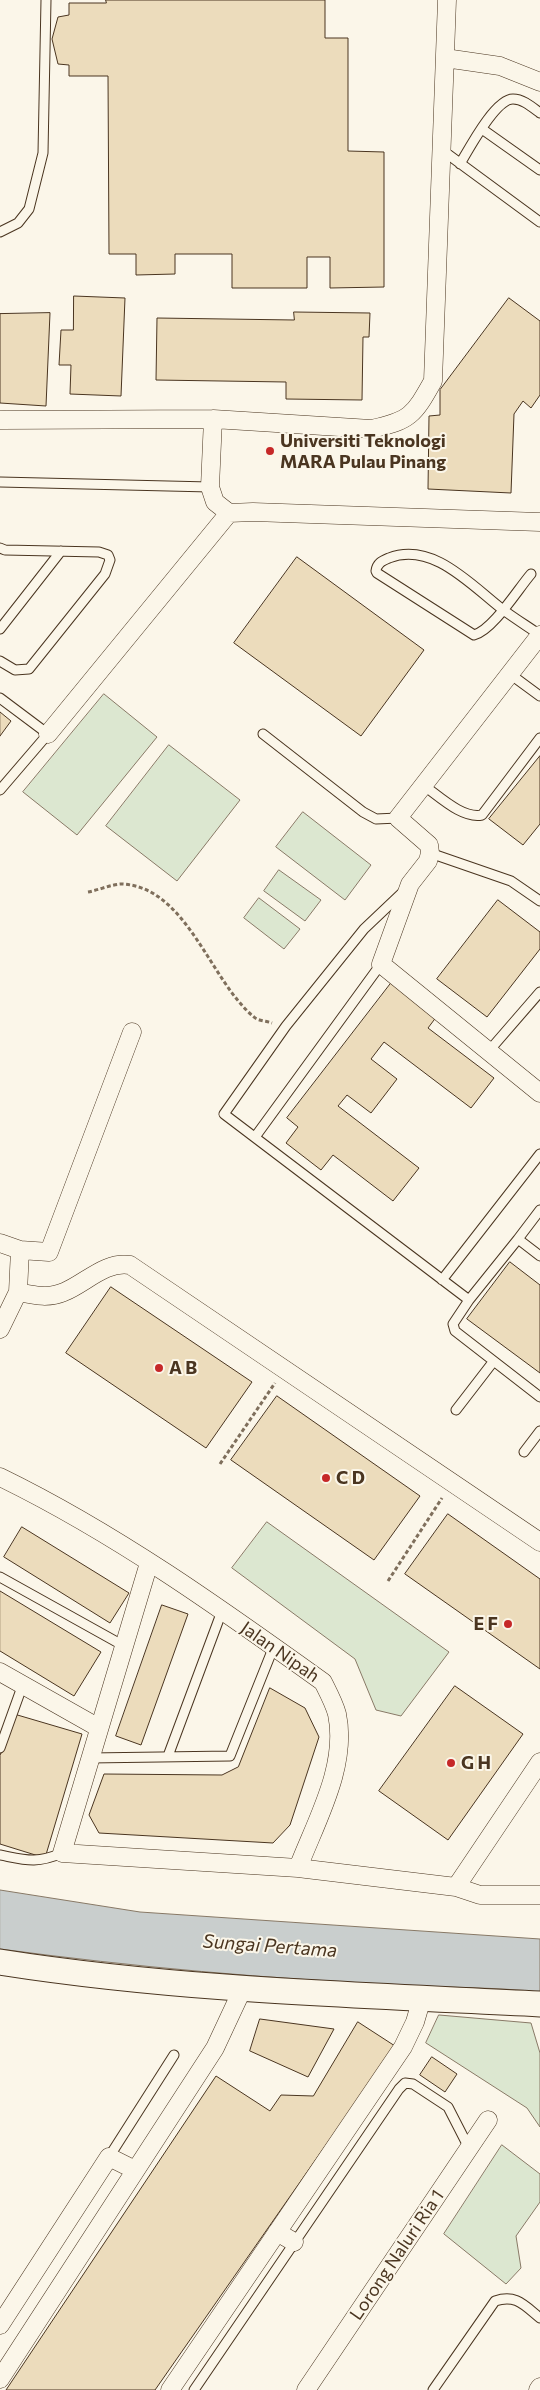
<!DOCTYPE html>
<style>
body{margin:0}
canvas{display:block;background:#fbf6e9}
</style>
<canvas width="540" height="2390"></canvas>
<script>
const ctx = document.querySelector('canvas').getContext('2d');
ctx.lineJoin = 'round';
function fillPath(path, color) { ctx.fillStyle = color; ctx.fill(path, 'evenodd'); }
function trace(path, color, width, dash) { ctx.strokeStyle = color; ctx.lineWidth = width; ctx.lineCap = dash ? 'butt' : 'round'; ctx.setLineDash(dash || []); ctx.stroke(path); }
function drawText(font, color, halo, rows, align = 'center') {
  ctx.font = font + ' Commissioner,sans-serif'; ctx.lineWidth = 4; ctx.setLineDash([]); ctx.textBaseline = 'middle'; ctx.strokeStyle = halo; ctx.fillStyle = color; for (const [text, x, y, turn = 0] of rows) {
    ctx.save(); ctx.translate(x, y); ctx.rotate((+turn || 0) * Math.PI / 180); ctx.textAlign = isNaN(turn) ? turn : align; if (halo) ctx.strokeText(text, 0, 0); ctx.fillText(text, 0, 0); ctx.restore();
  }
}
const green = new Path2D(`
 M104,694L157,737L77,835L23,792Z
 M169,745L240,800L177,881L106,826Z
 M303,812L371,865L345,900L276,847Z
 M279,870L321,900L305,921L264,891Z
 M259,898L300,929L284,949L244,918Z
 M267,1522L449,1652L401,1716L376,1710L355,1659L232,1568Z
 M439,2015L531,2023L540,2053V2127L527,2108L426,2043Z
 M502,2145L540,2174V2202L516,2236L521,2268L506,2284L444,2234Z`);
const water = new Path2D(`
 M0,1890L140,1912L540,1939V1992C495,1987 449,1988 404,1985C269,1979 134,1967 0,1949Z`);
const building = new Path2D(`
 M106,0H325V38H348V151L384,152V287L330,288V257H307V288H232V254H175V274L136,275V254H109L108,76H69V65L58,64L52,39L58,17L69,15V3H106Z
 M74,296L125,298L121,396L70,394L71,365H59L61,330H73Z
 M509,298L540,321V395L531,408L523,401L514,414L511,493L428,489L429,416L440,415V390Z
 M294,312L370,313L369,337H363L362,400L286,399V382L156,380L157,318L294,320Z
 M50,313L46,406L0,403V314Z
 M297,557L424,650L361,736L234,643Z
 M0,712L11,721L0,736Z
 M540,756V824L523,845L489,819Z
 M498,900L540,932V949L487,1017L437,979Z
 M392,982L437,1016L428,1028L494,1078L471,1108L384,1042L371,1059L397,1079L371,1113L347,1095L338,1106L419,1168L393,1201L333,1155L321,1170L286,1143L298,1127L287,1118Z
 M510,1262L540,1285V1373L467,1319Z
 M111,1287L252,1382L206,1448L66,1353Z
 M277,1396L420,1496L374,1560L231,1460Z
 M448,1514L540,1579V1669L405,1574Z
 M22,1527L129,1593L110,1623L4,1557Z
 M0,1591L101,1652L74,1696L0,1651Z
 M162,1605L188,1614L141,1745L116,1736Z
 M455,1686L523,1734L448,1840L379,1791Z
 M270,1688L305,1708L319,1737L290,1825L273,1843L99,1833L89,1815L104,1774L222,1775L238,1767Z
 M14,1714L82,1734L45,1858L0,1844V1756Z
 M260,2019L334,2029L308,2077L250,2051Z
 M358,2022L395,2046L155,2390H6L216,2076L270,2111L281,2095L313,2096Z
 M432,2057L457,2074L445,2092L420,2075Z`);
const path = new Path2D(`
 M88,892C99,890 112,884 122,884C187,887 210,981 254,1017C258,1021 267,1021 272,1023
 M220,1464L275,1383
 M388,1581L442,1498`);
const lane = new Path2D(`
 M482,129L540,170
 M442,150L540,222
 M460,164C469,149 495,99 513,99C523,99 532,107 540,113
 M0,232L18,223L29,209L43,153L46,0
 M0,482L210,487
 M0,548L5,550L99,552L108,555L110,560L105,574L29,669L15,670L0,661
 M531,574C518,589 493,630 474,635L377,573L376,571C377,563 382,561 389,558C432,541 471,585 502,609C514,618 527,626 540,635
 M0,629L61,551
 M510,674L540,696
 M0,698L48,734L0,790
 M263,734L363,812L376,819L398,818
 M423,785C439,796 462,819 482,815L540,738
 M430,853L511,881L540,901
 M403,892L364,929L286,1026L224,1114L469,1300L518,1239
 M488,1052L540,992
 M255,1137L381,964
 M540,1210L518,1239L540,1256
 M442,1280L540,1154
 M469,1300L453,1324L455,1331L540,1397
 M456,1410L493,1362
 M524,1452L540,1431
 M0,1577L124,1646
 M0,1748L23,1684
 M168,1756L222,1611
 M90,1758L230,1756L274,1646
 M0,1855C26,1860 36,1864 62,1853
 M109,2157L174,2055
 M194,2390L399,2089L405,2083L413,2084L448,2107L469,2148
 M433,2390L495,2301C516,2294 524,2305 540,2318`);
const street = new Path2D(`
 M445,58L500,66L540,82
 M213,419L210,487L215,502L229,513L253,512L540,522
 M0,420L213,419L371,429C410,421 414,415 433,381L447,0
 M540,635L398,818L429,845L430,853L428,861L410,884L381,964L540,1093
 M48,734L229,513
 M0,1243L20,1250L49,1252L132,1032
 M18,1292C33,1295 48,1299 64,1292C86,1283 105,1261 130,1265L540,1542
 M0,1329L18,1292L20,1250
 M0,1477C115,1533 220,1608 323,1682C328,1692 334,1703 337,1714C348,1766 316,1821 298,1868
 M149,1563L62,1853L298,1868L456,1887L480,1895H540
 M0,1672L99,1728
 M456,1887L540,1762
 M277,2232L294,2242
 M0,2325L109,2157L135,2170
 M0,2379L215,2048L243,1988
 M170,2390L403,2047L415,2022L422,1998
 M306,2390L488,2120
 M538,2390L540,2387`);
const secondary = new Path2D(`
 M0,1962C178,1990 360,1995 540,2004`);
const markers = [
 [270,451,5,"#c62828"],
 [159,1368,5,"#c62828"],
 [326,1478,5,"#c62828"],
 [508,1624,5,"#c62828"],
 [451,1763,5,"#c62828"]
];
const poiNames = [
 ["Universiti Teknologi",280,441],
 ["MARA Pulau Pinang",280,462],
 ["A B",169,1368],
 ["C D",336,1478],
 ["E F",498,1624,"right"],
 ["G H",461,1763]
];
const streetNames = [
 ["Jalan Nipah",280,1652,35],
 ["Lorong Naluri Ria 1",397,2255,-56]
];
const waterNames = [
 ["Sungai Pertama",270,1946,4]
];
fillPath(green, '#dce7d0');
trace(green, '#887966', 1);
fillPath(water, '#c9cecd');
trace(water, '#887966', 1);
fillPath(building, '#ecdcbc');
trace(building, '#4a3520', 1);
trace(lane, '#4a3520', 11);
trace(street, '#4a3520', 19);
trace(secondary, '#4a3520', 27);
trace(path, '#7f6f5c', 3, [4, 2.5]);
trace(lane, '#fbf6e9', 9);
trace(street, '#fbf6e9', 18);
trace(secondary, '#fbf6e9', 25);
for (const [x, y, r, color] of markers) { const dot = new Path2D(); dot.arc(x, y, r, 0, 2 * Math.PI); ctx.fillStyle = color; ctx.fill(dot); trace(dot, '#fbf6e9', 2); }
drawText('bold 18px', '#4a3520', '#fbf6e9', poiNames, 'left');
drawText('18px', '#4a3520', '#fbf6e9', streetNames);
drawText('italic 19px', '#4a3520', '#fbf6e9', waterNames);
</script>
